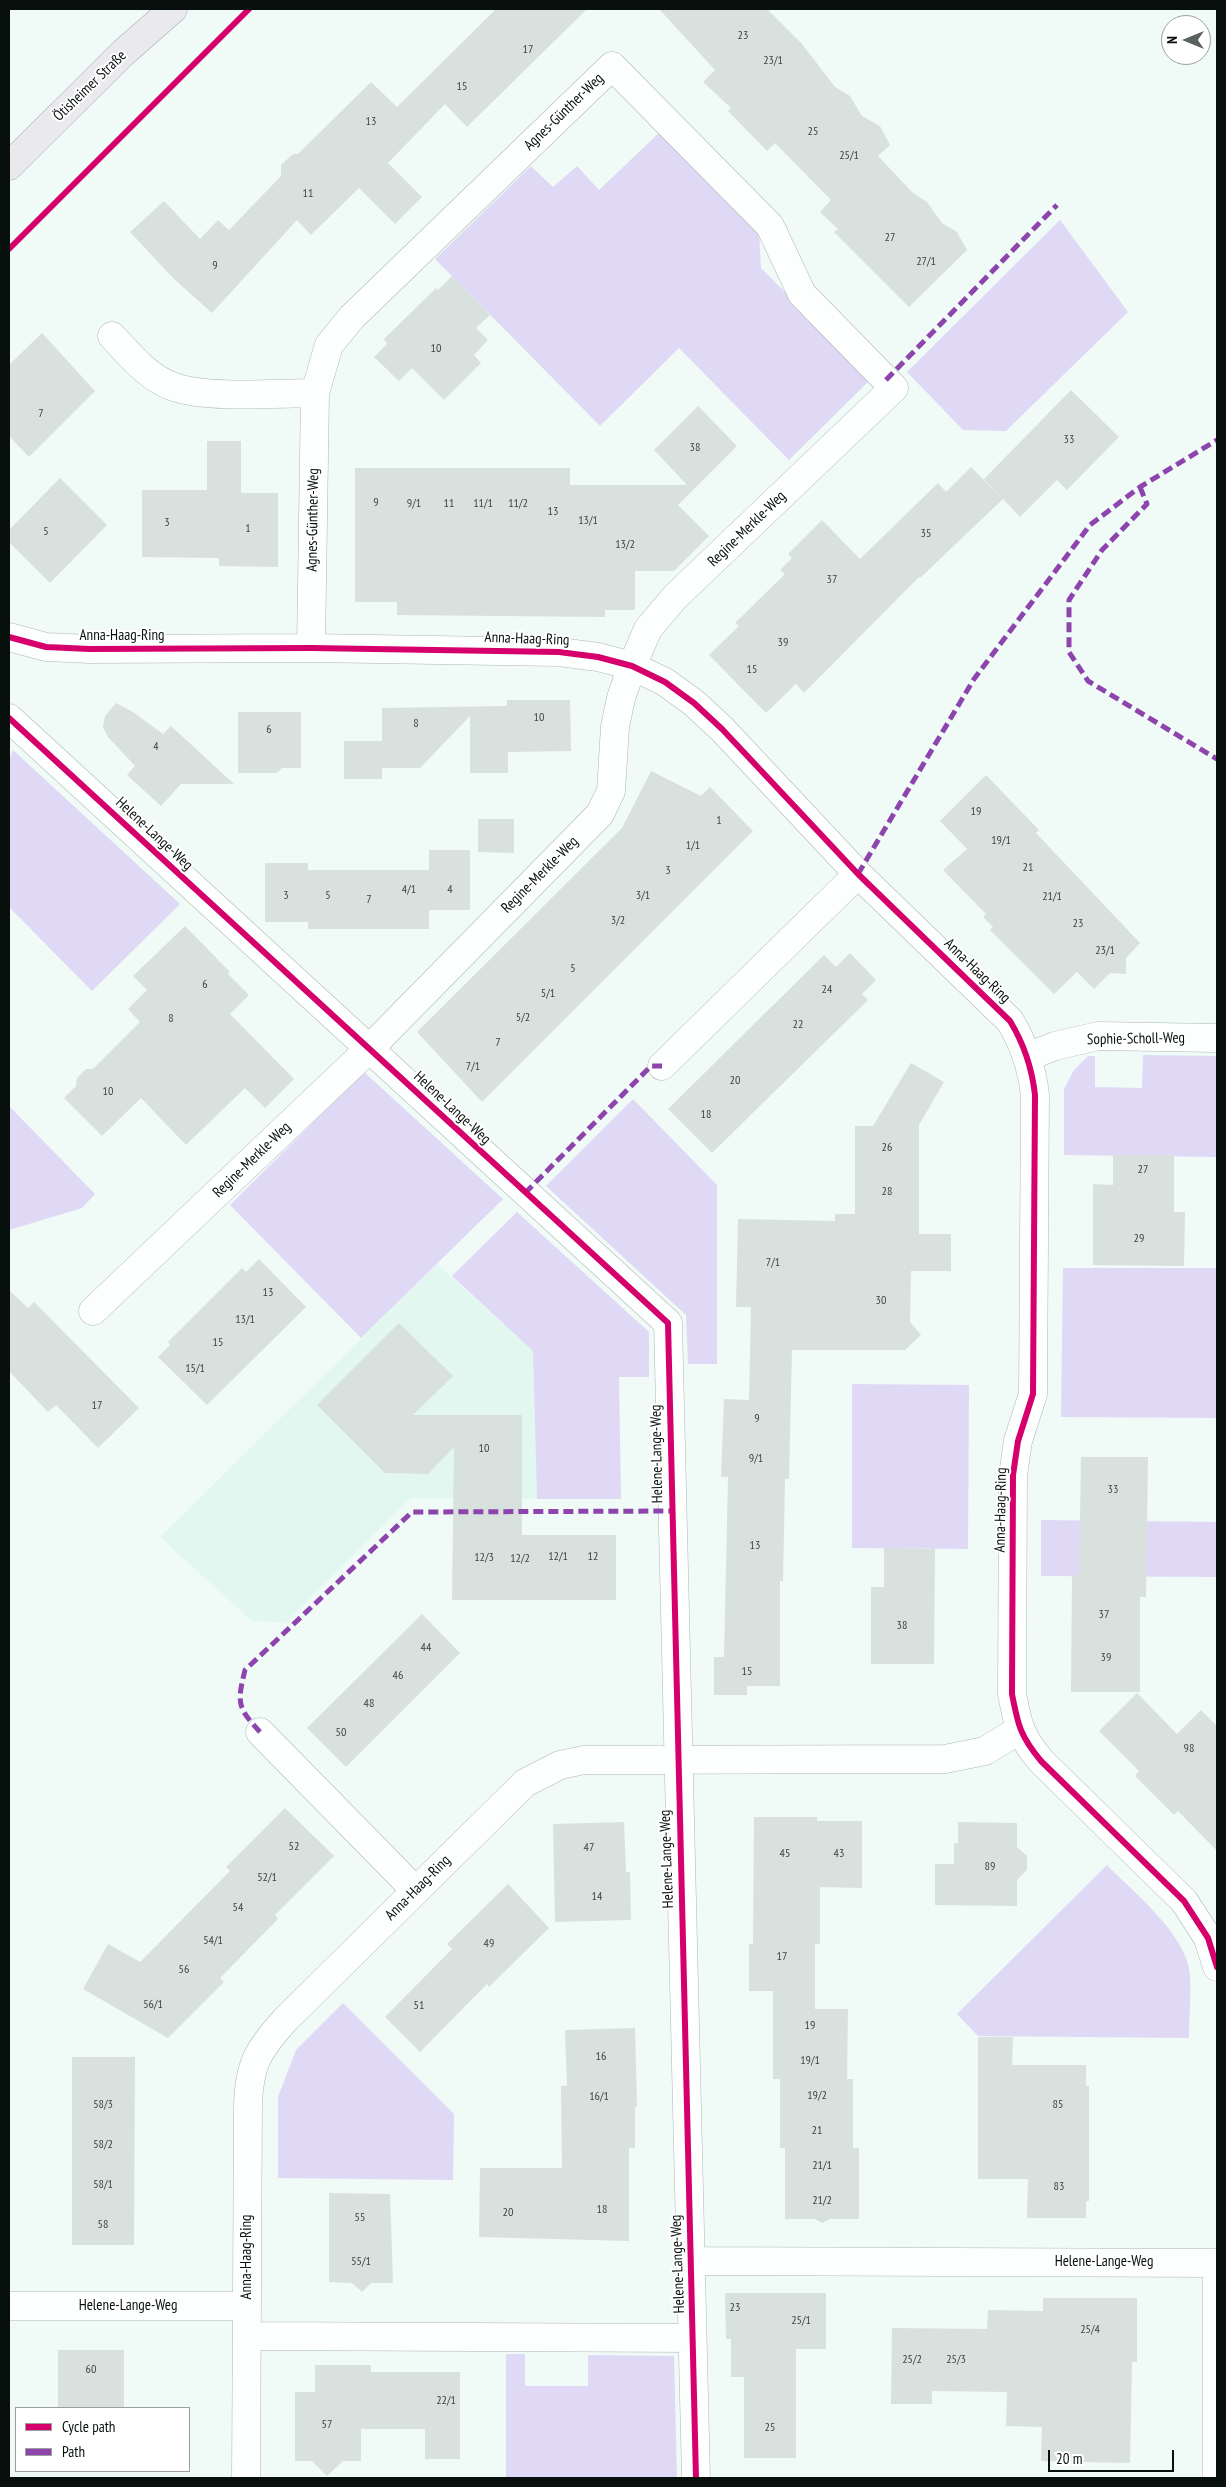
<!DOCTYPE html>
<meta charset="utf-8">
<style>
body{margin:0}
#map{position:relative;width:1226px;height:2487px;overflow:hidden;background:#f0faf7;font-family:"PT Sans Narrow",sans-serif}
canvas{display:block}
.frame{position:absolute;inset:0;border:10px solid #08100d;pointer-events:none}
.legend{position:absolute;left:15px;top:2407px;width:175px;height:65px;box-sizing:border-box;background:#fff;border:1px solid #9c9f9e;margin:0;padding:6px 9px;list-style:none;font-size:15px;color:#08100d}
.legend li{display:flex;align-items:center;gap:10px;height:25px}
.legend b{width:25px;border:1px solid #9c9f9e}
.north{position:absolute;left:1161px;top:15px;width:50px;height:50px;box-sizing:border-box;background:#fff;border:1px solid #9c9f9e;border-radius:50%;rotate:270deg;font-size:14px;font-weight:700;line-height:20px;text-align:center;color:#08100d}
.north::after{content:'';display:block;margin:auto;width:18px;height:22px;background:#59625f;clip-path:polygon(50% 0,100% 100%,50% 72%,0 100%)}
.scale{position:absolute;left:1048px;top:2450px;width:126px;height:22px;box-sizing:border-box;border:2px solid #08100d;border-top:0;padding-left:6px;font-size:15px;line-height:18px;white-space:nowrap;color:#08100d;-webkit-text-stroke:4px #fff;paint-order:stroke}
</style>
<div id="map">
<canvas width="1226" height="2487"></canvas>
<div class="frame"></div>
<ul class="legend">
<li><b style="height:6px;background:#d6006c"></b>Cycle path</li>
<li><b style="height:6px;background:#8e44ad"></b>Path</li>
</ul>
<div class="north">N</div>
<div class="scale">20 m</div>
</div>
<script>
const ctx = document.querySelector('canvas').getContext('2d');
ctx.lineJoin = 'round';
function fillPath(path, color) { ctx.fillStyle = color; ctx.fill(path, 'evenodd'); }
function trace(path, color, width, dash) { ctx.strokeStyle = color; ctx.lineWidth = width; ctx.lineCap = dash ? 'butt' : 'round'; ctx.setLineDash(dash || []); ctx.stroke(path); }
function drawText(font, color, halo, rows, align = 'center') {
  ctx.font = font + ' "PT Sans Narrow",sans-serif'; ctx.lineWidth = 4; ctx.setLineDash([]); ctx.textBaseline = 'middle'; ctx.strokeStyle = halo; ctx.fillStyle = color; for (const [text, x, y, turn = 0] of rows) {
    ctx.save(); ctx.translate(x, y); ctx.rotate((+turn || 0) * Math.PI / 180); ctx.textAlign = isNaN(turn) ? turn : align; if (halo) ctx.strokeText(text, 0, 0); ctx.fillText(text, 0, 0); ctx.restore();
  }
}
const built = new Path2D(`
 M437,1264L533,1351L537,1499L411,1498L285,1623L251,1620L160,1537Z`);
const green = new Path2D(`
 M661,131L759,233L761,268L871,379L789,460L679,348L600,426L435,259L531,166L553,187L577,166L599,190Z
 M1060,220L1128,312L1006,431L963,430L907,372Z
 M13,750L180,904L92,991L9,907V760Z
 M1143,1055L1217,1056V1157L1064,1155V1089L1074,1070L1088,1056H1095V1087L1142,1088Z
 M364,1072L503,1199L361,1338L230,1205Z
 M633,1099L717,1185V1364H688L686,1315L546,1186Z
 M9,1106L95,1194L82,1208L9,1230Z
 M517,1212L649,1332V1377H619L621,1499H537L533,1351L452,1276Z
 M1063,1268H1217V1418L1061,1417Z
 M852,1384L969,1385L968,1549L852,1548Z
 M1041,1520L1217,1522V1577L1041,1576Z
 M1107,1865C1135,1894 1187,1934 1190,1976C1191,1996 1189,2018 1189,2038L978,2036L957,2014Z
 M343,2003L454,2114L453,2180L278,2178V2097L296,2050Z
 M506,2354H525V2386H588V2355L674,2356L677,2478H506Z`);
const building = new Path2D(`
 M496,9H587L467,127L445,104L388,163L422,197L395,224L359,188L311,235L297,220L212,313L173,278L130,232L164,201L200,239L218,220L229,230L281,176V165L293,154H298L371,82L397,107Z
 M659,9H767L802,44L835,87L850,96L862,116L880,126L890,145L878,156L912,192L927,202L942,223L957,232L967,250L909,307L834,232L838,229L820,212L831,200L775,143L767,151L728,111L731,108L703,82L715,70Z
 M452,276L490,315L476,328L488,340L474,355L481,363L444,400L412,368L399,381L374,357L387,344L384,339L436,288L438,290Z
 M42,333L95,391L29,457L9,436V365Z
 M1071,390L1119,437L1067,490L1057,480L1020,517L984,479Z
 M698,406L737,446L678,505L709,536L674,571H635V610H605V617L397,615V602H355V468H570V485H687L654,450Z
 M207,441H241V493H278V567L219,566V558L142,557V490H207Z
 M971,467L1003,499L920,578L919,577L804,693L796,684L766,713L709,655L739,626L735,623L785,574L780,570L792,558L788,554L822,520L860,559L938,483L946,492Z
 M60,478L107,525L50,583L9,542V530Z
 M507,700H570L571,751L508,752V773H470V716L420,768H382V779H344V741H382V708L507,706Z
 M116,703L133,712L163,734L171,726L234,784H181L161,806L127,775L135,766L108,737L103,727L105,716Z
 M238,712H301V768H282L277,773H238Z
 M651,771L701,796L710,787L753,831L482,1102L417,1032L622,828Z
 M986,775L1039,830L1036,833L1140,943L1126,958V974L1110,973L1094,989L1077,972L1054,994L990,930L993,927L983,917L986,914L943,870L967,849L940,821Z
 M478,819H514V853L478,852Z
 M429,850H470V910H429V929H308V922H265V863H308V870H429Z
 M185,926L230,972L228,974L249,995L230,1014L294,1079L265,1108L245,1088L186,1145L141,1098L102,1136L64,1098L76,1086L77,1078L86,1069H93L140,1022L128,1009L147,990L133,976Z
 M850,953L876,980L862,994L868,1000L712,1153L668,1109L824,955L836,967Z
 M911,1063L944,1082L919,1125V1234H951V1271H911L910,1322L921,1335L905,1350H792L789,1479H785L783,1581H780V1686H747V1695H714V1657H724L728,1477H721L724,1399L749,1400L751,1307H736L738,1219L835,1221V1214H855V1126H873Z
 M1113,1155H1174V1212H1185L1184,1266L1093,1265V1184L1113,1185Z
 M259,1259L306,1307L207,1405L158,1357L170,1345L168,1342L242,1268L246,1272Z
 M9,1290L28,1308L34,1302L139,1408L98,1448L56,1405L48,1412L9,1371Z
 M399,1323L453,1376L413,1415H522V1535H616V1600H452L454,1447L428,1474L385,1473L317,1405Z
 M1081,1457H1148L1146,1597H1140V1692H1071L1072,1575H1079Z
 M884,1548L935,1549L934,1664H871V1587H884Z
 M422,1614L460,1653L346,1767L307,1728Z
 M1137,1693L1177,1734L1201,1710L1217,1726V1851L1178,1811L1174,1815L1135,1776L1139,1771L1099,1731Z
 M285,1808L334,1856L275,1915L278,1919L220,1978L224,1982L168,2038L83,1989L108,1944L140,1962L230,1871L226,1867Z
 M754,1817H817V1821H862V1888L820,1887V1944H815V2009H848L847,2079H853V2148H859V2219H830L822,2223L815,2219H785V2148H780V2079H773V1991H749V1944H753Z
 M624,1822L626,1872H630L631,1920L555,1922L553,1824Z
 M958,1822L1017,1823V1847L1027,1856V1870L1017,1880V1906L935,1905V1864H954V1843H958Z
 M508,1884L549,1928L489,1987L487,1984L420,2052L385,2017L452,1949L447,1944Z
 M635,2028L637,2107H635V2148H629V2241L479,2237L480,2168H562L561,2086H567L565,2030Z
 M978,2037H1013L1012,2065H1086V2086H1089V2201H1086V2218H1027L1028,2179H978Z
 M72,2057H135L134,2245H72Z
 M329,2193L390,2194L393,2283H371L362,2292L352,2283L329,2282Z
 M725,2293H826V2349H796V2458H744V2377H731V2339H726Z
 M1043,2298H1137V2362H1132L1130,2463L1041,2461L1042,2427L1006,2426L1007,2392L932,2391V2404H891L892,2328L987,2329L988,2310L1043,2311Z
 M58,2350H124V2408H58Z
 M315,2365H371V2372H460V2459H425V2429H361V2461H343L327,2476L312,2461H295V2392H315Z`);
const minor = new Path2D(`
 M112,336C130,355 148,378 174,387C209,399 277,393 315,393
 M9,637L46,647L90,649L311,648L559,652L598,657L632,666L665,682L694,703L722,729L858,874L1010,1021C1024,1044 1032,1068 1035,1095L1033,1394L1018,1441L1013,1475L1012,1694C1018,1725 1020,1736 1041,1761L1184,1901L1208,1938L1217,1967
 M9,718L668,1323L696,2478
 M1027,1057L1055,1046L1098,1036L1217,1038
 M662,1066L858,874
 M93,1311L369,1049L600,814L611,791L615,727L621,698L632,666L648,629L675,597L894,388L802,294L770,226L612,66L352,317L329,345L315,393L311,648
 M260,1732L415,1890
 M690,2261L1217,2263
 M9,2306H247
 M247,2336L692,2338
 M246,2478L248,2105C249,2065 258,2050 285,2020L525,1783L560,1765L584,1760L945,1759L985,1751L1019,1730
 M1217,2478V2265`);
const major = new Path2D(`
 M9,166L123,53L173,9`);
const quiet = new Path2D(`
 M886,380L1057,205
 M1140,487L1147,504L1102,550L1069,600V652L1088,681L1217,759
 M858,874L974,679L1090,525L1140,487L1217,440
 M525,1193L651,1066H662
 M260,1732C237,1707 237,1703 245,1670L412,1512L671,1511`);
const cycleway = new Path2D(`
 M9,249L249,9
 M9,637L46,647L90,649L311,648L559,652L598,657L632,666L665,682L694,703L722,729L858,874L1010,1021C1024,1044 1032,1068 1035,1095L1033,1394L1018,1441L1013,1475L1012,1694C1018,1725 1020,1736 1041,1761L1184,1901L1208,1938L1217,1967
 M9,718L668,1323L696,2478`);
const numberNames = [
 ["23",743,36],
 ["17",528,50],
 ["23/1",773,61],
 ["15",462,87],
 ["13",371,122],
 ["25",813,132],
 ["25/1",849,156],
 ["11",308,194],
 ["27",890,238],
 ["27/1",926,262],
 ["9",215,266],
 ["10",436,349],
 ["7",41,414],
 ["33",1069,440],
 ["38",695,448],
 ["9",376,503],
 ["9/1",414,504],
 ["11",449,504],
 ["11/1",483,504],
 ["11/2",518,504],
 ["13",553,512],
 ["13/1",588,521],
 ["3",167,523],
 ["1",248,529],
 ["5",46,532],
 ["35",926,534],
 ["13/2",625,545],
 ["37",832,580],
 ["39",783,643],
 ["15",752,670],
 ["10",539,718],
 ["8",416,724],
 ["6",269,730],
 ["4",156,747],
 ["19",976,812],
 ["1",719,821],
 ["19/1",1001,841],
 ["1/1",693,846],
 ["21",1028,868],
 ["3",668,871],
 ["4/1",409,890],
 ["4",450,890],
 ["3",286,896],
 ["5",328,896],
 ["3/1",643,896],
 ["21/1",1052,897],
 ["7",369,900],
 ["3/2",618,921],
 ["23",1078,924],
 ["23/1",1105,951],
 ["5",573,969],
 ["6",205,985],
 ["24",827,990],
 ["5/1",548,994],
 ["5/2",523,1018],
 ["8",171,1019],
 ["22",798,1025],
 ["7",498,1043],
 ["7/1",473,1067],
 ["20",735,1081],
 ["10",108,1092],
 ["18",706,1115],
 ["26",887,1148],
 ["27",1143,1170],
 ["28",887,1192],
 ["29",1139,1239],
 ["7/1",773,1263],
 ["13",268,1293],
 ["30",881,1301],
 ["13/1",245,1320],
 ["15",218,1343],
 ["15/1",195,1369],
 ["17",97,1406],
 ["9",757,1419],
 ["10",484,1449],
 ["9/1",756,1459],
 ["33",1113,1490],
 ["13",755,1546],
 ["12/1",558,1557],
 ["12",593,1557],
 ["12/3",484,1558],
 ["12/2",520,1559],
 ["37",1104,1615],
 ["38",902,1626],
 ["44",426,1648],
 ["39",1106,1658],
 ["15",747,1672],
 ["46",398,1676],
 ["48",369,1704],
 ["50",341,1733],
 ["98",1189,1749],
 ["52",294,1847],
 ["47",589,1848],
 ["45",785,1854],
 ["43",839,1854],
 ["89",990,1867],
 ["52/1",267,1878],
 ["14",597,1897],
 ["54",238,1908],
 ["54/1",213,1941],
 ["49",489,1944],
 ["17",782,1957],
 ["56",184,1970],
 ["56/1",153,2005],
 ["51",419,2006],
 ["19",810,2026],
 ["16",601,2057],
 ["19/1",810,2061],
 ["19/2",817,2096],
 ["16/1",599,2097],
 ["58/3",103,2105],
 ["85",1058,2105],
 ["21",817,2131],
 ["58/2",103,2145],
 ["21/1",822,2166],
 ["58/1",103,2185],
 ["83",1059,2187],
 ["21/2",822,2201],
 ["18",602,2210],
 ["20",508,2213],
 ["55",360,2218],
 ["58",103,2225],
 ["55/1",361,2262],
 ["23",735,2308],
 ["25/1",801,2321],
 ["25/4",1090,2330],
 ["25/2",912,2360],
 ["25/3",956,2360],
 ["60",91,2370],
 ["22/1",446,2401],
 ["57",327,2425],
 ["25",770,2428]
];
const streetNames = [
 ["Ötisheimer Straße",90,86,-44],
 ["Agnes-Günther-Weg",564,112,-44],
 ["Agnes-Günther-Weg",313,520,-89],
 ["Regine-Merkle-Weg",747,529,-44],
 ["Anna-Haag-Ring",122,636],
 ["Anna-Haag-Ring",527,639,2],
 ["Helene-Lange-Weg",154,834,43],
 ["Regine-Merkle-Weg",540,875,-45],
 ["Anna-Haag-Ring",977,971,44],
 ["Sophie-Scholl-Weg",1136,1039,-1],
 ["Helene-Lange-Weg",452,1108,43],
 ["Regine-Merkle-Weg",252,1160,-44],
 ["Helene-Lange-Weg",657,1454,-91],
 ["Anna-Haag-Ring",1001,1510,-89],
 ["Helene-Lange-Weg",667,1859,-92],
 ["Anna-Haag-Ring",418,1888,-45],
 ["Anna-Haag-Ring",247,2257,-90],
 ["Helene-Lange-Weg",1104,2262],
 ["Helene-Lange-Weg",678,2264,-92],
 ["Helene-Lange-Weg",128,2306]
];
fillPath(built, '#e1f7f0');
fillPath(green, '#dfd9f6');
fillPath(building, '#d8e1de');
trace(minor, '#afb7b4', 29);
trace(major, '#a8aab2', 29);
trace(minor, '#fdfefe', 28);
trace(major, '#eae9ee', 28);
trace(quiet, '#8e44ad', 5, [10, 5]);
trace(cycleway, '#d6006c', 6);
drawText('12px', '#3d4542', null, numberNames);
drawText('15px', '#08100d', '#fff', streetNames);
</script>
